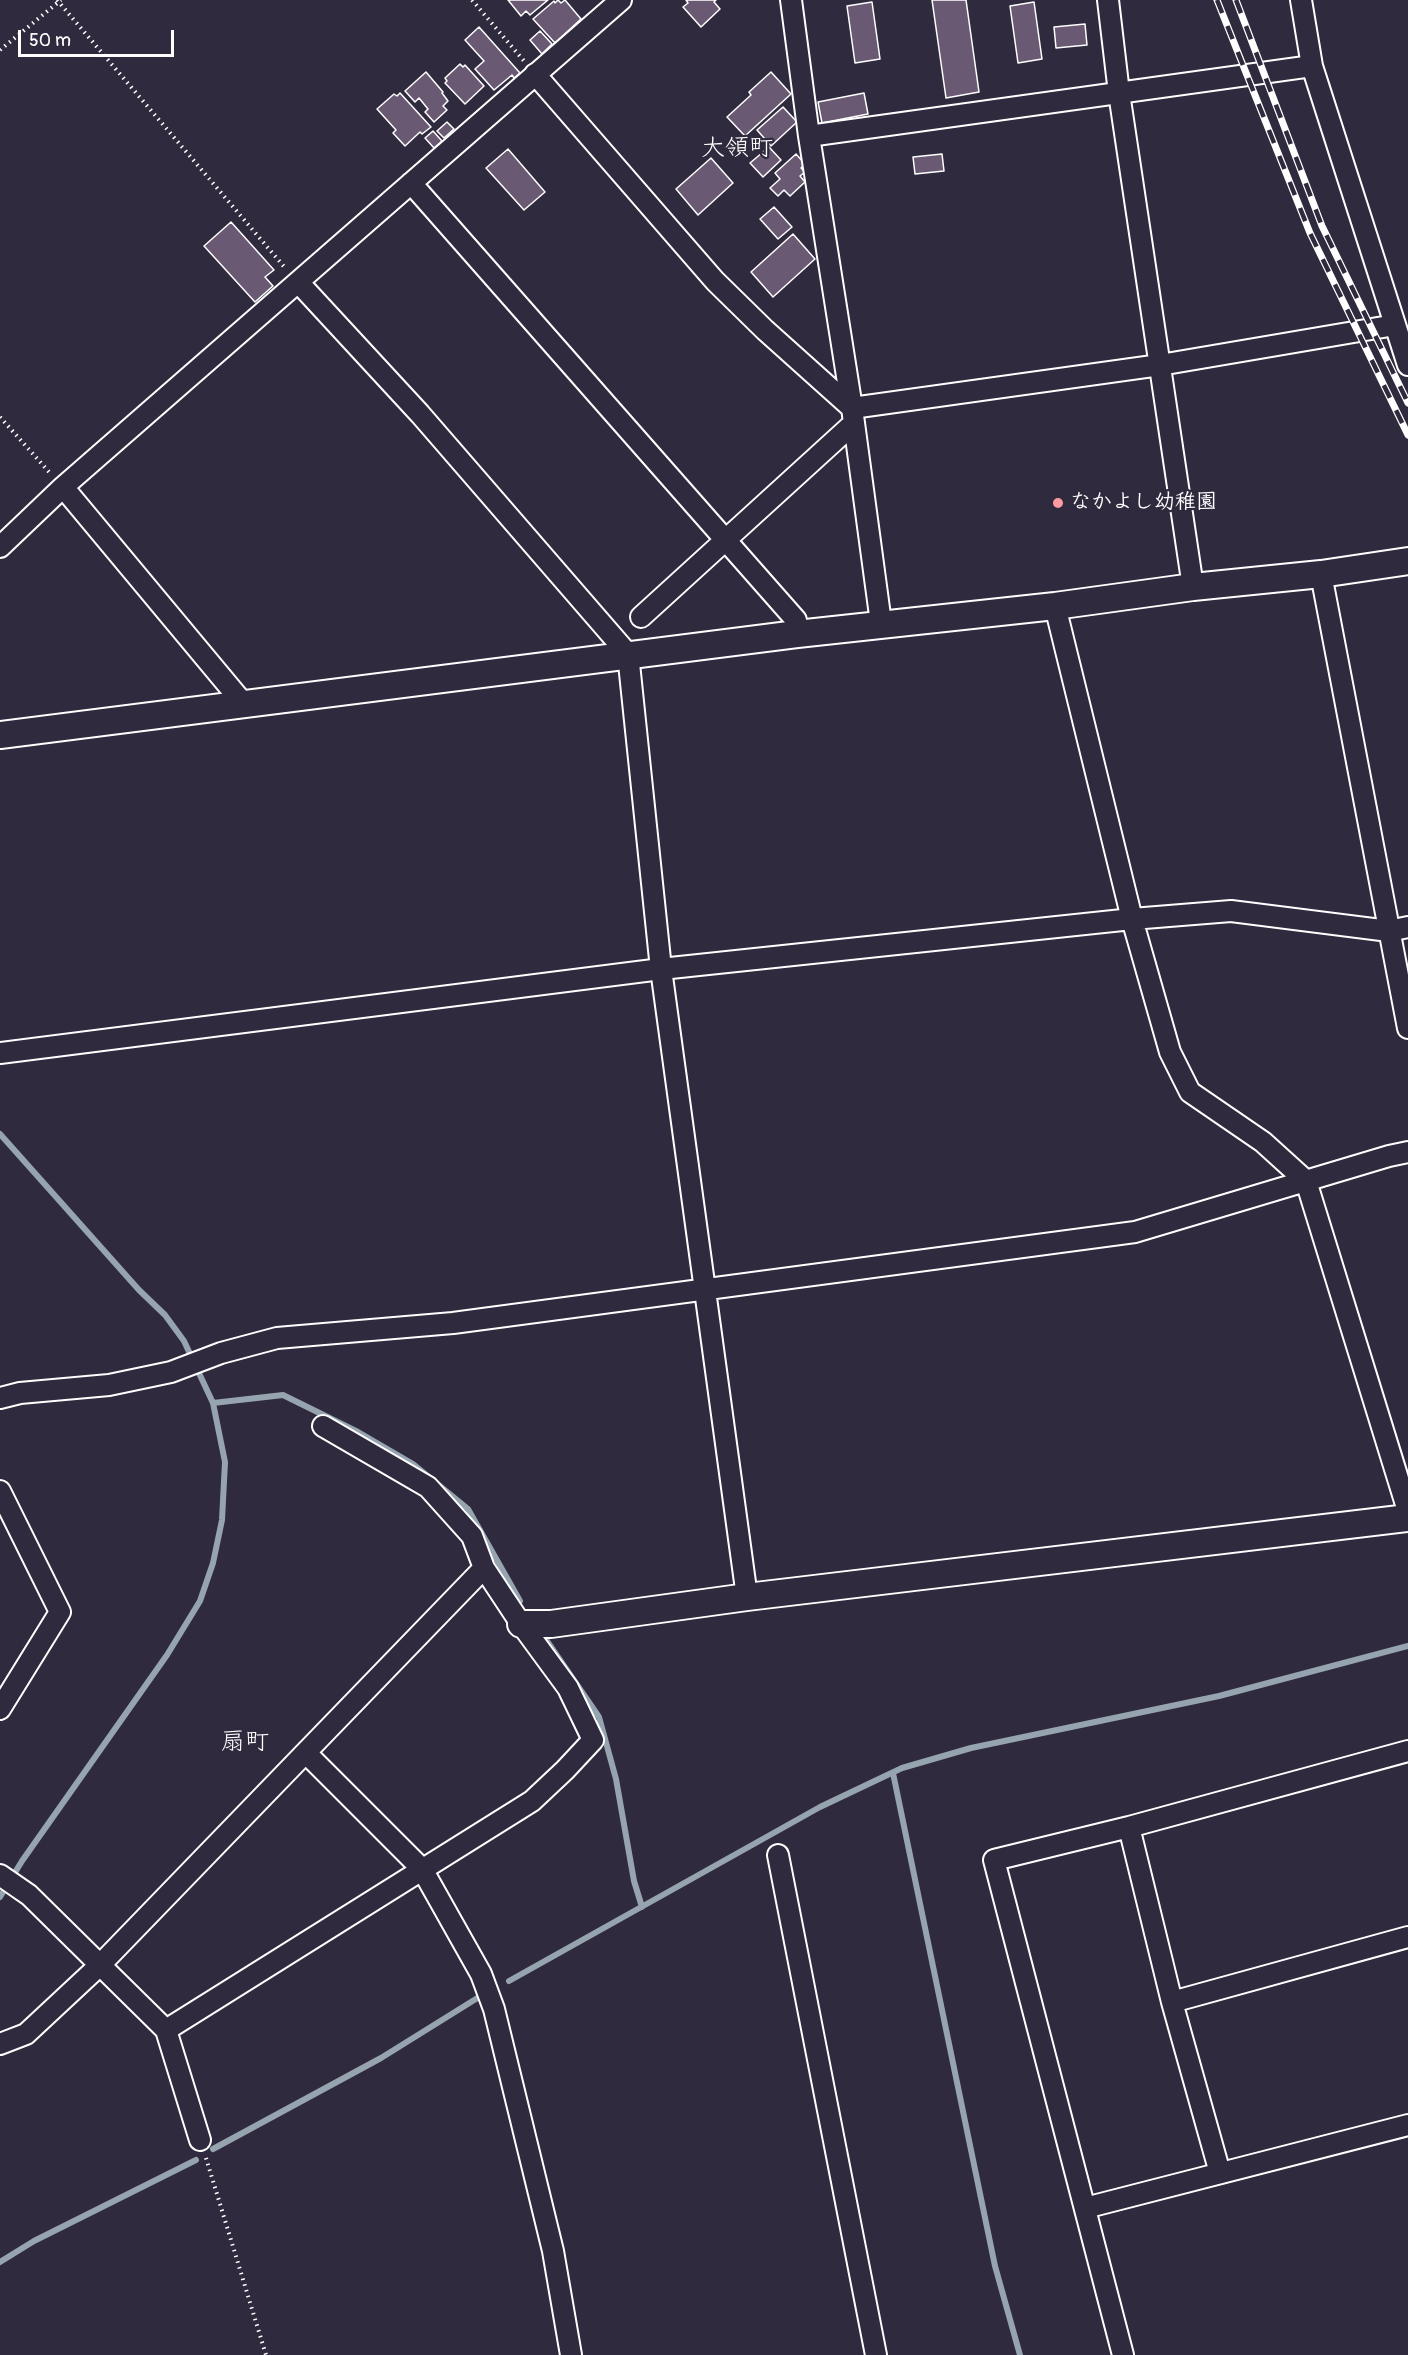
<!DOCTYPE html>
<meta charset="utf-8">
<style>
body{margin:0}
#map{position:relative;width:1408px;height:2355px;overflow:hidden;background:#2f2a3d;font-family:Pangolin,sans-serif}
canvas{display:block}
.scale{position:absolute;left:18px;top:30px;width:156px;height:27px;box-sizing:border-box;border:3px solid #fff;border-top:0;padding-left:8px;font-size:18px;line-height:21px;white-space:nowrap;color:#fff;-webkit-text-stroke:4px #2f2a3d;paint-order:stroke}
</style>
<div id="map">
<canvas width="1408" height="2355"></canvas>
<div class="scale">50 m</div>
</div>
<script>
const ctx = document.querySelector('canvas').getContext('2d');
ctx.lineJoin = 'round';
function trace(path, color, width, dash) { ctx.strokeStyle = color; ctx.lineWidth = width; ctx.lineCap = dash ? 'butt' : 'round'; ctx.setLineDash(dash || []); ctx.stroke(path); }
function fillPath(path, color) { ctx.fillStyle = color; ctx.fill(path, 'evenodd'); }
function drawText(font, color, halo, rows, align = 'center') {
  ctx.font = font + ' Pangolin,"Klee One",sans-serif'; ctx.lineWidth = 4.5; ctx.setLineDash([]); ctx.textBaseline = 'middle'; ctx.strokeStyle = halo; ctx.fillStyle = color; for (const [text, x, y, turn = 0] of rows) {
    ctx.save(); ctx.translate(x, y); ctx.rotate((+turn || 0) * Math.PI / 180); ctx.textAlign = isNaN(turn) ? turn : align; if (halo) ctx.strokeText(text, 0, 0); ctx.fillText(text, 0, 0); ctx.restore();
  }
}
const stream = new Path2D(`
 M0,1134L139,1290L165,1315L184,1341L213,1403L225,1462L222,1520L213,1563L200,1601L167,1655L22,1861L0,1897
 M213,1403L283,1395L358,1432L413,1464L468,1509L520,1601
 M547,1641L599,1717L616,1779L634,1881L642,1907
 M893,1773L995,2266L1020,2355
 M509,1981L820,1807L902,1768L971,1748L1219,1696L1408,1646
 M213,2149L381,2058L479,1997
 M0,2262L34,2241L196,2160`);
const building = new Path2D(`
 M508,0H548L530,15L526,11L521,16Z
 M558,0L561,3L565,0L581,19L555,43L533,19L554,1L555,3Z
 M686,0H716L714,2L720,9L701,27L683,7L688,3Z
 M932,0H966L979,92L946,98Z
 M872,2L880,59L855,63L847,6Z
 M1034,2L1042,59L1018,63L1010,6Z
 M1085,24L1087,45L1056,48L1054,27Z
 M479,27L520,73L514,78L512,75L494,90L475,69L484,61L465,40Z
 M540,31L552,44L542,54L530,40Z
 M460,64L463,67L465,65L484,86L465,104L445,83L447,81L445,78Z
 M426,72L443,92L442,93L448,101L443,106L447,110L434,122L425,112L428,109L419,98L415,102L405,91Z
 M771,72L791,94L745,136L727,117L751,95L749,92Z
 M400,93L431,127L422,134L420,132L405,146L393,133L396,130L377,109L394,94L397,96Z
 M864,93L868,114L822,123L818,102Z
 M783,107L797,122L771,146L757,130Z
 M447,122L454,129L444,138L437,131Z
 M433,131L442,141L434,148L425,138Z
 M769,147L781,160L763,177L750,163Z
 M508,149L545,192L524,210L486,168Z
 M796,154L805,164L801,168L805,172L800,176L805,182L790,196L784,190L778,196L770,188L780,179L775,173Z
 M942,154L944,171L915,174L913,157Z
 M711,158L733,183L698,215L676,189Z
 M774,207L792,227L778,239L760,219Z
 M231,222L274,270L265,277L273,286L255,302L204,246Z
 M793,234L815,259L773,297L751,272Z`);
const path = new Path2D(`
 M57,0L286,269
 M472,0L524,61
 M0,50L61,0
 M0,417L50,473
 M206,2158L266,2355`);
const minor = new Path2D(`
 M791,0L809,136L852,408L881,623
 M1108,0L1119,93L1193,587
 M1301,0L1312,66L1408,365
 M535,74L715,281L765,330L852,408L1160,365L1395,325
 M809,136L1312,66
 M411,183L796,620L797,634
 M299,283L420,414L628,654L661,969L747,1597
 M63,487L243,703
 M0,547L63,487L621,0
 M1321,574L1408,1028
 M1055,606L1132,919L1170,1052L1190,1092L1263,1142L1306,1181L1408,1511
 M641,617L854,423
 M0,1053L661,969L1132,919L1231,911L1389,931L1408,927
 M0,1398L20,1393L109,1385L171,1372L221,1353L277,1338L453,1323L1135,1232L1389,1156L1408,1152
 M0,1491L60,1612L0,1709
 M306,1753L422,1869L481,1974L494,2009L553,2251L571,2355
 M1129,1827L1172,2002L1220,2173
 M778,1855L876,2355
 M0,1875L29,1895L166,2030L200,2140
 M1172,2002L1408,1937
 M166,2030L532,1801L565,1770L593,1740L568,1688L521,1624L484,1568L472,1536L428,1487L323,1426
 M0,2044L26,2034L100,1965L484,1568
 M1085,2208L1408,2125
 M1123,2355L994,1860L1129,1827L1408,1751`);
const tertiary = new Path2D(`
 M0,735L797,634L1055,606L1193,587L1321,574L1408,561
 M521,1624H551L747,1597L1408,1518`);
const rail = new Path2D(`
 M1217,0L1310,233L1408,435
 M1236,0L1322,226L1408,403`);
const markers = [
 [1058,503,6,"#ff9aa2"]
];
const poiNames = [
 ["なかよし幼稚園",1070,503]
];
const quarterNames = [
 ["大領町",737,149],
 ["扇町",245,1743]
];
trace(stream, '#96a4b0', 6);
fillPath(building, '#6a5973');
trace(building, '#fff', 1.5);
trace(minor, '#fff', 24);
trace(tertiary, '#fff', 30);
trace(path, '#fff', 4, [1.5, 4.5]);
trace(minor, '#2f2a3d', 20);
trace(tertiary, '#2f2a3d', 26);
trace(rail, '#fff', 7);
trace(rail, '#2f2a3d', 4.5, [14]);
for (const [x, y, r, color] of markers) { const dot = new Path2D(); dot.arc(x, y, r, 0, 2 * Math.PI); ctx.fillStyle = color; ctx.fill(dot); trace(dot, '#2f2a3d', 2); }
drawText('bold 21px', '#fff', '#2f2a3d', poiNames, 'left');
drawText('24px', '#fff', '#2f2a3d', quarterNames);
</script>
